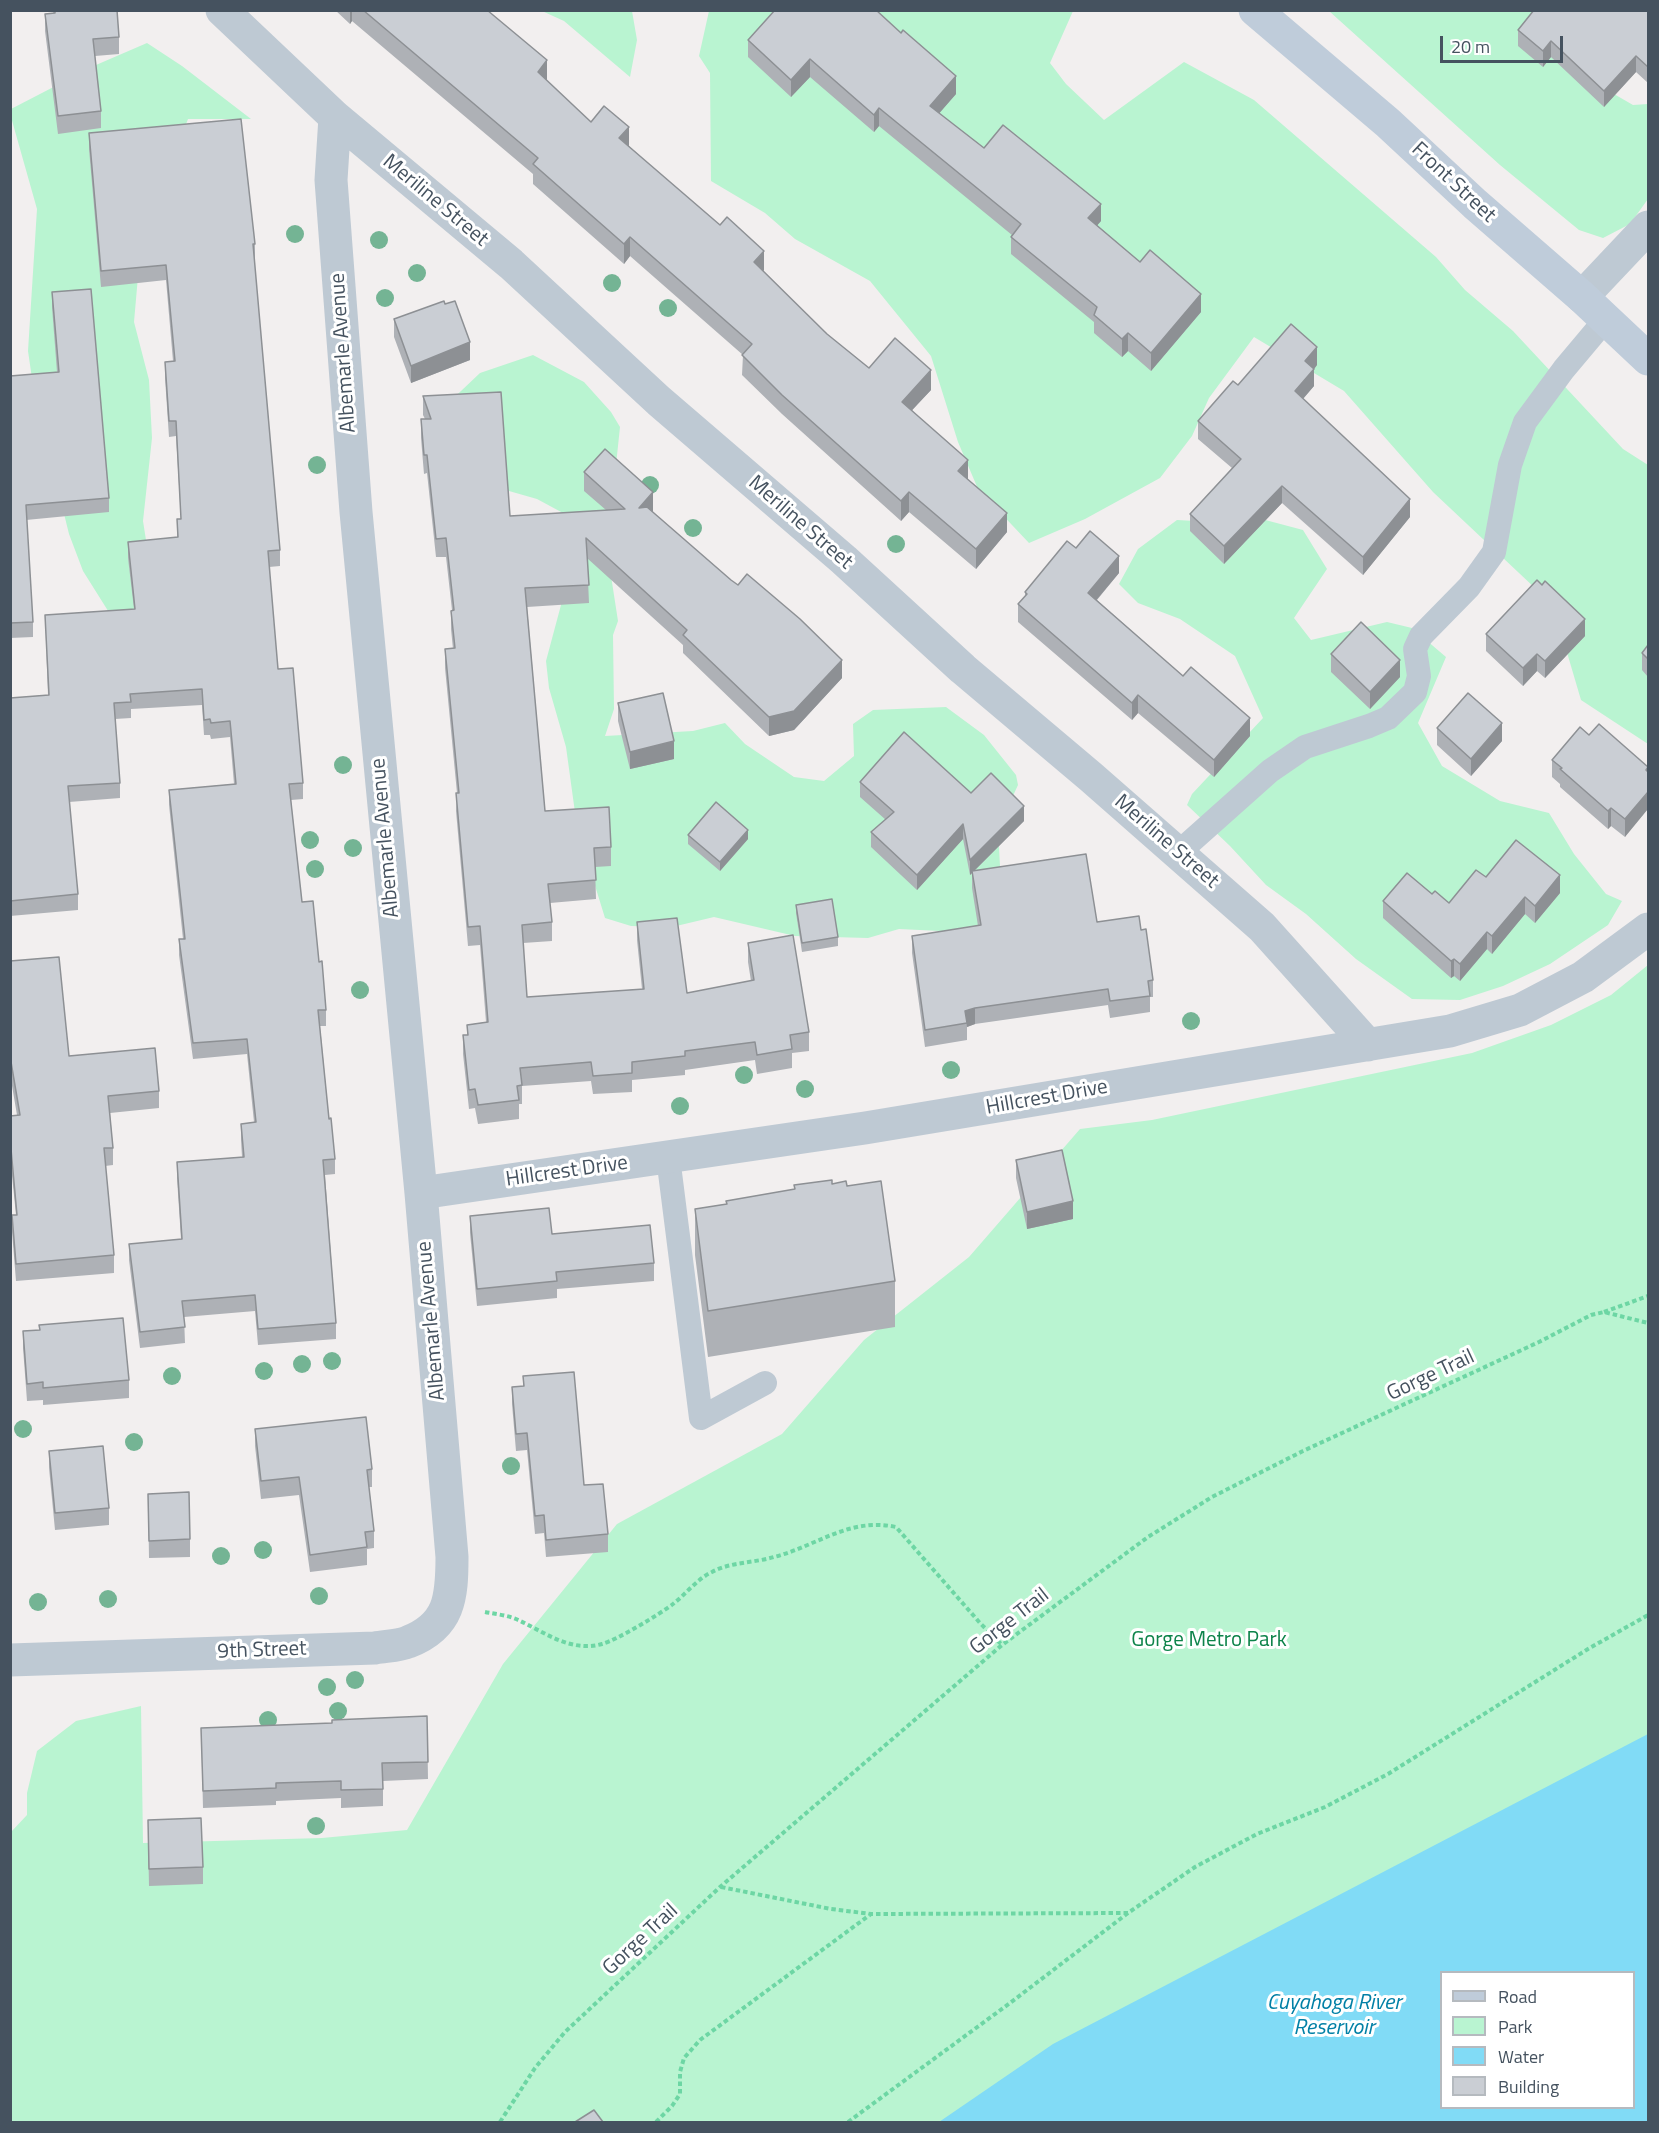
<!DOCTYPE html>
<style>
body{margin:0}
#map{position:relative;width:1659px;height:2133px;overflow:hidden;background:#f2efef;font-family:"Titillium Web",sans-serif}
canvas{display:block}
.frame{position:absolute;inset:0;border:12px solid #45525f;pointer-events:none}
.legend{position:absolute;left:1440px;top:1971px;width:195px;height:138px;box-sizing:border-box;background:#fff;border:2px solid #b5babf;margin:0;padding:8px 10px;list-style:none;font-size:18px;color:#45525f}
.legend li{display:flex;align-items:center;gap:12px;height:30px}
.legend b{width:30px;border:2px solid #b5babf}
.scale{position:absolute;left:1440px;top:36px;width:123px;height:27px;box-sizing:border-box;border:3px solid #45525f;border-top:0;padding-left:8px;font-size:18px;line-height:21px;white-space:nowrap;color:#45525f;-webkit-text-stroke:4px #fff;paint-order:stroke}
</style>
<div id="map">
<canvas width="1659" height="2133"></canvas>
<div class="frame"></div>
<ul class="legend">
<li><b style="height:8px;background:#bfccda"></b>Road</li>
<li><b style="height:16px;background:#b9f4d1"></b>Park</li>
<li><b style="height:16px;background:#81dbf6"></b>Water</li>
<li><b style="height:16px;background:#caced4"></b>Building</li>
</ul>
<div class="scale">20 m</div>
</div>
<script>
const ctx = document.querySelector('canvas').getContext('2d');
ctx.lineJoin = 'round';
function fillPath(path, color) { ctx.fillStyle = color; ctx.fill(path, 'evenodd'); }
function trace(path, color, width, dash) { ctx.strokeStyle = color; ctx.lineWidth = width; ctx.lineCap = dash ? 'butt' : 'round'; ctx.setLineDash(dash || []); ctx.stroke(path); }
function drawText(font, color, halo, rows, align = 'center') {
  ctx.font = font + ' "Titillium Web",sans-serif'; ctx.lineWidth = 6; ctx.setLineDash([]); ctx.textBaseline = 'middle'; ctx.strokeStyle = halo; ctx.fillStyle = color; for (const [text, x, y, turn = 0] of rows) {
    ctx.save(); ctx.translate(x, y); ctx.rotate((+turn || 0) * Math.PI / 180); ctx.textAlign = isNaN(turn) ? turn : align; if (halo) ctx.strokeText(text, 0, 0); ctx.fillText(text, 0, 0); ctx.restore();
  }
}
const green = new Path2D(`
 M542,11H632L637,40L630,77L564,21Z
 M709,11H1073L1050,63L1066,84L1104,120L1184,62L1254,100L1436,257L1465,290L1513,331L1623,449L1648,465V744L1581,700L1553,605L1433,492L1344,391L1254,337L1209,398L1192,436L1160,478L1085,519L1029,543L978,489L958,442L931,356L870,281L795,239L765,213L711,181L710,73L699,56Z
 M1329,11H1542L1569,68L1633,105L1648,104V199L1630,224L1603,238L1579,230L1500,165Z
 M147,43L182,66L251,119H188L141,242L134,322L149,380L152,438L143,521L158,617L110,614L83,571L69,534L34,392L28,351L37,209L11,117V109L96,65Z
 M533,355L584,382L611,412L620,427L607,550L618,621L613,635L614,709L605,736L693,731L725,723L745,744L794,777L824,781L854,756L853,724L873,710L946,707L984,735L1016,775L1018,785L998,828L1001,885L989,923L961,932L899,929L868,938L795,936L714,917L672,927L631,926L605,918L577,827L566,747L549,688L546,661L561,605L563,513L537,499L474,481L442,409L480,373Z
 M1254,517L1303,530L1327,569L1294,618L1311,640L1387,622L1412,628L1446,657L1418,723L1442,766L1500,801L1549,813L1574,854L1606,894L1622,901L1608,925L1550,964L1503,986L1460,1000L1412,999L1356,959L1306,914L1266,885L1230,846L1187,805L1192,794L1263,718L1235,656L1180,619L1138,603L1119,584L1138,549L1177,520L1214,522Z
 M1648,965V2122H11V1832L27,1815V1793L37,1751L76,1721L141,1706L143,1843L322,1838L407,1830L503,1664L617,1524L782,1434L864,1340L969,1257L1080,1129L1152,1120L1472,1053L1551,1025L1611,995ZM1442,1972H1634V2108H1442Z`);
const water = new Path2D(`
 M1648,1734V2122H939L1053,2044ZM1442,1972H1634V2108H1442Z`);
const path = new Path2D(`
 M1604,1312L1648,1296
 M485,1612C495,1614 506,1615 516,1619C543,1631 570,1653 602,1644C617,1640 660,1614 673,1604C686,1594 697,1579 712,1572C730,1562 754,1563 774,1557C817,1546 849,1517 896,1527L980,1623L1002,1645
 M721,1887L831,1909L871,1914L1128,1913
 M500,2122L535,2068L565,2032L720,1887L1002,1645L1148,1537L1212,1497L1303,1451L1539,1342L1591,1315L1604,1312L1648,1323
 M656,2122L672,2106L680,2094V2072L684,2058L700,2040L871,1914
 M848,2122L1010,2003L1128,1913L1195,1867L1257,1834L1325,1807L1388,1774L1588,1649L1648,1615`);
const lane = new Path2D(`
 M1178,853L1270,771L1305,747L1369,726L1388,718L1415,692L1419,676L1415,649L1421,636L1469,587L1494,552L1510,465L1525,422L1564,369L1606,319
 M668,1157L701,1418L765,1383`);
const street = new Path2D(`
 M222,10L335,117L511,264L659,401L844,560L963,669L1091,777L1262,927L1368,1045
 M1582,297L1648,227
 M421,1193L865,1128L1450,1031L1520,1010L1583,977L1648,929
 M10,1660L375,1648C386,1646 399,1646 408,1642C450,1626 452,1597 452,1557L421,1193L356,512L331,180L335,117`);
const secondary = new Path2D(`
 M1255,10L1388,123L1475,204L1582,297L1648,359`);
const trees = [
 [295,234],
 [379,240],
 [417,273],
 [612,283],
 [385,298],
 [668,308],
 [317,465],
 [650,485],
 [693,528],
 [896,544],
 [343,765],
 [310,840],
 [353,848],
 [315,869],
 [360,990],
 [1191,1021],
 [951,1070],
 [744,1075],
 [805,1089],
 [680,1106],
 [332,1361],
 [302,1364],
 [264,1371],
 [172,1376],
 [23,1429],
 [134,1442],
 [511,1466],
 [263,1550],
 [221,1556],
 [319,1596],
 [108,1599],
 [38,1602],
 [355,1680],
 [327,1687],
 [338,1711],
 [268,1720],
 [316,1826]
];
const wall = new Path2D(`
 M53,10H117L119,37V54L95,56L101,111V128L58,134L45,31V14L53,13Z
 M335,10H487L546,80L591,122L629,146L764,270L763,271L827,334L869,368L931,390L912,410L968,479L1007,532L976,569L909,512L901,521L782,414L742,375L743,355L630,256L624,264L533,184V174L352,21L350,24Z
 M1648,10V83L1636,72L1604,107L1551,57L1543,67L1518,46V30Z
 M748,40L956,94L939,113L984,148L1101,221L1097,225L1140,262L1201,312L1151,371L1128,351L1122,357L1094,333V322L1011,254V237L1012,235L879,126L874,132L810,77L791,97L748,57Z
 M89,133L255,244V260H254L280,550V566L269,567L278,669L303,783V799L291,800L302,902L319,962L326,1010V1026H320L329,1119L335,1159V1174L325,1175L336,1323V1339L258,1345L255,1311L184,1317L185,1343L140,1348L129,1260V1244L181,1239L177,1178V1162L242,1157L241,1140V1124L254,1122L247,1054L193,1059L179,955V939H183L169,805V790L234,784L230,737L211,739L210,735H204L202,705L131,709V718L115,719L120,783V798L69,802L78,894V910L10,916V698L48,695L45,615L134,609L128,558V542L177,537V519H181L176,436L169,437L165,378V362L173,361L166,280L101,287L89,149Z
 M52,292L109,498V512L26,520L33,622V637L10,638V376L57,372L52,307Z
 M445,304L470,360L411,383L394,337V319Z
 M1317,365L1314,369V386L1303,399L1410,517L1363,575L1282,503L1224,564L1190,531V514L1232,468L1198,439V421L1238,385Z
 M423,396L510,516L606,510L584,491V472L653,511L652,512L842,678L794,730L769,736L683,653V645L587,558L589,603L527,607L545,811L611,847V866L595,867L596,899L550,903L552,922V941L523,943L527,997L642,989L637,940V922L687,993L751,981L748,962V943L809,1032V1051L792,1053V1068L757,1074L755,1060L685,1070V1075L632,1080V1092L593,1094L591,1081L522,1086V1104H519V1119L478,1124L475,1108L469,1109L463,1054V1035H467V1025L486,1022L480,945L468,946L456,811L457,793L445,668V649H453L451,629V611L452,610L446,557H436L427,473L424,474L421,438V419H425L423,415Z
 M1076,548L1119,573L1097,600L1250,736L1214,777L1138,713L1132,720L1018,622V604L1025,597V592Z
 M1486,634L1585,636L1545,678L1537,671L1523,686L1486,651Z
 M1648,645V677L1642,670V653Z
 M1331,654L1400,677L1370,709L1331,672Z
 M618,703L674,759L630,769L618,721Z
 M1437,728L1502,741L1471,776L1437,745Z
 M1589,735L1648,767L1625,837L1611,826L1608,829L1560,787V784L1552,777V760Z
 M860,782L971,793L1024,821L974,871L1097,922L1141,930L1153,980V997H1150V1012L1110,1018L1108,1005L975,1024L967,1027V1040L925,1047L912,953V936L978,926L972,888V873L970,875L963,839L917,890L871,847V832L886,820L860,797Z
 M688,835L748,839L720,871L688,844Z
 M1486,877L1560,893L1535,923L1525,914L1492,954L1487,949L1460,981L1454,976L1451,978L1383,918V901L1432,894L1449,903Z
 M796,905L838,937V946L802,952L796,913Z
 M10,961L69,1056L159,1091V1108L110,1113L113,1148V1165L105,1166L114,1255V1273L16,1281L12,1232V1215H16L10,1156V1116L17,1115L10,1074Z
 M1016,1160L1073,1219L1027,1229L1016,1178Z
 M832,1184L847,1186L895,1281V1327L708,1357L695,1255V1209L726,1204V1201Z
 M470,1216L552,1234L654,1263V1281L557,1289V1298L477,1306L470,1233Z
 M23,1331L129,1380V1398L43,1405V1400L27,1401L23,1348Z
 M523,1376L584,1485L608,1534V1552L546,1557L544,1533L535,1534L527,1450L516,1451L512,1404V1387L523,1386Z
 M255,1429L372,1469V1487H369L374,1531V1548L367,1549V1565L310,1572L299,1495L261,1499L255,1446Z
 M49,1451L109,1508V1525L55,1530L49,1468Z
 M148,1494L190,1539V1557L149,1558Z
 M427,1716L428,1779L383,1781V1806L341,1808V1798L276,1801V1805L203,1808L201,1728L332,1723Z
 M148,1837L203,1867V1884L149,1886Z`);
const shadedWall = new Path2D(`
 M350,10H352V21L350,24Z
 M1551,41V57L1543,67V51Z
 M1636,56V72L1604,107V91Z
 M810,59V77L791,97V80Z
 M547,60V80L538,92V72Z
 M956,76V94L930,124V106Z
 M879,108V126L874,132V115Z
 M629,127V147L619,138Z
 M1101,204V221L1088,236V218Z
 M630,237V256L624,264V244Z
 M764,251V270L754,282V262Z
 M1201,294V312L1151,371V353Z
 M1128,333V351L1122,357V339Z
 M470,342V360L411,383V366Z
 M1317,347V365L1314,369V386L1295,408V391L1305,361Z
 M931,370V390L902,421V402Z
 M968,460V480L958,471Z
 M1282,486V503L1224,564V546Z
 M653,492V511L639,527V508Z
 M909,492V512L901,521V501Z
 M1410,499V517L1363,575V557Z
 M1007,513V532L976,569V549Z
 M1119,556V573L1088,610V593Z
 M1585,619V636L1545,678V661Z
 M1537,654V671L1523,686V668Z
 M842,660V678L794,730L769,736V717Z
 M1400,660V677L1370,709V692Z
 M1138,695V713L1132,720V703Z
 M1250,718V736L1214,777V760Z
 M1502,723V741L1471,776V759Z
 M674,741V759L630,769V752Z
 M1648,792V809L1625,837V819Z
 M1024,806V821L970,875V860Z
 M1611,808V826L1608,829V811Z
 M963,824V839L917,890V875Z
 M748,830V839L720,871V862Z
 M1560,875V893L1535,923V906Z
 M1525,897V914L1492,954V936Z
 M1487,932V949L1460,981V964Z
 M1454,959V976L1451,978V961Z
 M975,1008V1024L967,1027L965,1011Z
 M1073,1201V1219L1027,1229V1212Z`);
const building = new Path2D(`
 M55,10H117L119,37L93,39L101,111L58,116L45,14L55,13Z
 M363,10H487L547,60L538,72L591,122L604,106L629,127L619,138L720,225L727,217L764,251L754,262L827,334L869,368L895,338L931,370L902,402L968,460L958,471L1007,513L976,549L909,492L901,501L782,395L742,355L752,344L630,237L624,244L533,164L538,158Z
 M775,10H876L901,33L903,30L956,76L930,106L984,148L1003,125L1101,204L1088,218L1140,262L1150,250L1201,294L1151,353L1128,333L1122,339L1094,315L1097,307L1011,237L1021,224L879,108L874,115L810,59L791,80L748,40Z
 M1534,10H1648V67L1636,56L1604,91L1551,41L1543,51L1518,30Z
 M241,119L255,244H253L280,550L268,551L278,669L293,668L303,783L289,784L302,902L313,901L319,962L322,961L326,1010H318L329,1119L331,1118L335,1159L323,1160L336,1323L258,1329L255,1295L182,1301L185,1327L140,1332L129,1244L182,1239L177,1162L244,1157L241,1124L256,1122L247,1039L193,1043L179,939H185L169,790L236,784L230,721L211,723L210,719L204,720L202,689L130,694L131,702L114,703L120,783L68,786L78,894L10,901V698L49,695L45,615L135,609L128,542L178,537L177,519H181L176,421H169L165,362L175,361L166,265L101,271L89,133Z
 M91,289L109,498L26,505L33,622L10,623V376L59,372L52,292Z
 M444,301L445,304L455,301L470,342L411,366L394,319Z
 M1291,324L1317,347L1305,361L1314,369L1295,391L1410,499L1363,557L1282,486L1224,546L1190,514L1241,459L1198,421L1233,381L1238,385Z
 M501,392L510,516L625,509L584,472L605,449L653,492L639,508L647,507L731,580L738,585L747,574L800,619L842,660L794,711L769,717L683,635L687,630L586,538L589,585L525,588L545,811L609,807L611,847L594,848L596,880L548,884L552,922L522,925L527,997L644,989L637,922L677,918L687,993L754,980L748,943L793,935L809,1032L790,1035L792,1049L757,1055L755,1042L685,1051V1056L632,1062V1073L593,1076L591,1062L520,1068L522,1085L517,1086L519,1100L478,1105L475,1089L469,1090L463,1035H468L467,1025L488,1022L480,926L468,927L456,793H459L445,649L455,648L451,611L454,610L446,538L436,539L427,455H424L421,419H431L423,396Z
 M1090,531L1119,556L1088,593L1183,676L1191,667L1250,718L1214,760L1138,695L1132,703L1018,604L1027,594L1025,592L1067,541L1076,548Z
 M1537,580L1542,585L1545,581L1585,619L1545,661L1537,654L1523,668L1486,634Z
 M1361,622L1400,660L1370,692L1331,654Z
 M1648,645V659L1642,653Z
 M663,693L674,741L630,752L618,703Z
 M1468,693L1502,723L1471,759L1437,728Z
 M1599,724L1648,767L1646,770L1648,772V792L1625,819L1611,808L1608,811L1560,769L1562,768L1552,760L1580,727L1589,735Z
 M904,732L971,793L991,773L1024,806L970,860L963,824L917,875L871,832L894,812L860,782Z
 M716,802L748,830L720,862L688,835Z
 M1516,840L1560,875L1535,906L1525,897L1492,936L1487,932L1460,964L1454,959L1451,961L1383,901L1407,873L1432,894L1435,891L1449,903L1476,870L1486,877Z
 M1086,854L1097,922L1139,916L1141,930L1146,929L1153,980L1148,981L1150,996L1110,1001L1108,989L975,1008L965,1011L967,1023L925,1030L912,936L981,925L972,871Z
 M832,899L838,937L802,943L796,905Z
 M59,957L69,1056L155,1048L159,1091L108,1096L113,1148H104L114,1255L16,1264L12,1215H17L10,1138V1116L20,1115L10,1056V961Z
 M1062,1150L1073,1201L1027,1212L1016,1160Z
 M832,1180V1184L846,1181L847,1186L881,1181L895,1281L708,1311L695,1209L727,1204L726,1201L795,1189L794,1185Z
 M549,1208L552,1234L650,1225L654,1263L556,1272L557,1281L477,1289L470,1216Z
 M123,1318L129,1380L43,1388V1382L27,1384L23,1331L40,1330L39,1325Z
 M574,1372L584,1485L603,1484L608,1534L546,1540L544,1515L535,1516L527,1433L516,1434L512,1387L524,1386L523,1376Z
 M366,1417L372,1469L367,1470L374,1531L365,1532L367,1547L310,1555L299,1477L261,1481L255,1429Z
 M103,1446L109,1508L55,1513L49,1451Z
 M189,1492L190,1539L149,1541L148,1494Z
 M427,1716L428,1762L382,1763L383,1789L341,1790V1781L276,1783V1788L203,1791L201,1728L332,1723V1720Z
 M201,1818L203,1867L149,1869L148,1820Z
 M594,2110L603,2122H575Z`);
const streetNames = [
 ["Front Street",1453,183,43],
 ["Meriline Street",435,201,40],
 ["Albemarle Avenue",344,353,-94],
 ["Meriline Street",800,523,41],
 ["Albemarle Avenue",386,838,-95],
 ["Meriline Street",1166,842,41],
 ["Hillcrest Drive",1047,1098,-10],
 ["Hillcrest Drive",567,1172,-8],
 ["Albemarle Avenue",432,1321,-95],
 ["Gorge Trail",1431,1376,-25],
 ["Gorge Trail",1010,1622,-38],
 ["9th Street",262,1651,-2],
 ["Gorge Trail",641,1940,-43]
];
const parkNames = [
 ["Gorge Metro Park",1209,1641]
];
const waterNames = [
 ["Cuyahoga River",1334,2004],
 ["Reservoir",1334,2029]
];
fillPath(green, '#b9f4d1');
fillPath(water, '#81dbf6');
trace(path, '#6dd6a4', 4, [4.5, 3]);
trace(lane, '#bec9d3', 24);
trace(street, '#bec9d3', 33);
trace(secondary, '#bfccda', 33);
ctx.fillStyle = '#74b494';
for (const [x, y] of trees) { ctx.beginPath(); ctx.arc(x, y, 9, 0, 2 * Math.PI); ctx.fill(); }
fillPath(wall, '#aeb1b6');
fillPath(shadedWall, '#8d9094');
fillPath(building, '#caced4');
trace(building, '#8d9094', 1.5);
drawText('21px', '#45525f', '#fff', streetNames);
drawText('21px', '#0d834a', '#fff', parkNames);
drawText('italic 22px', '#0280a6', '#fff', waterNames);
</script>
